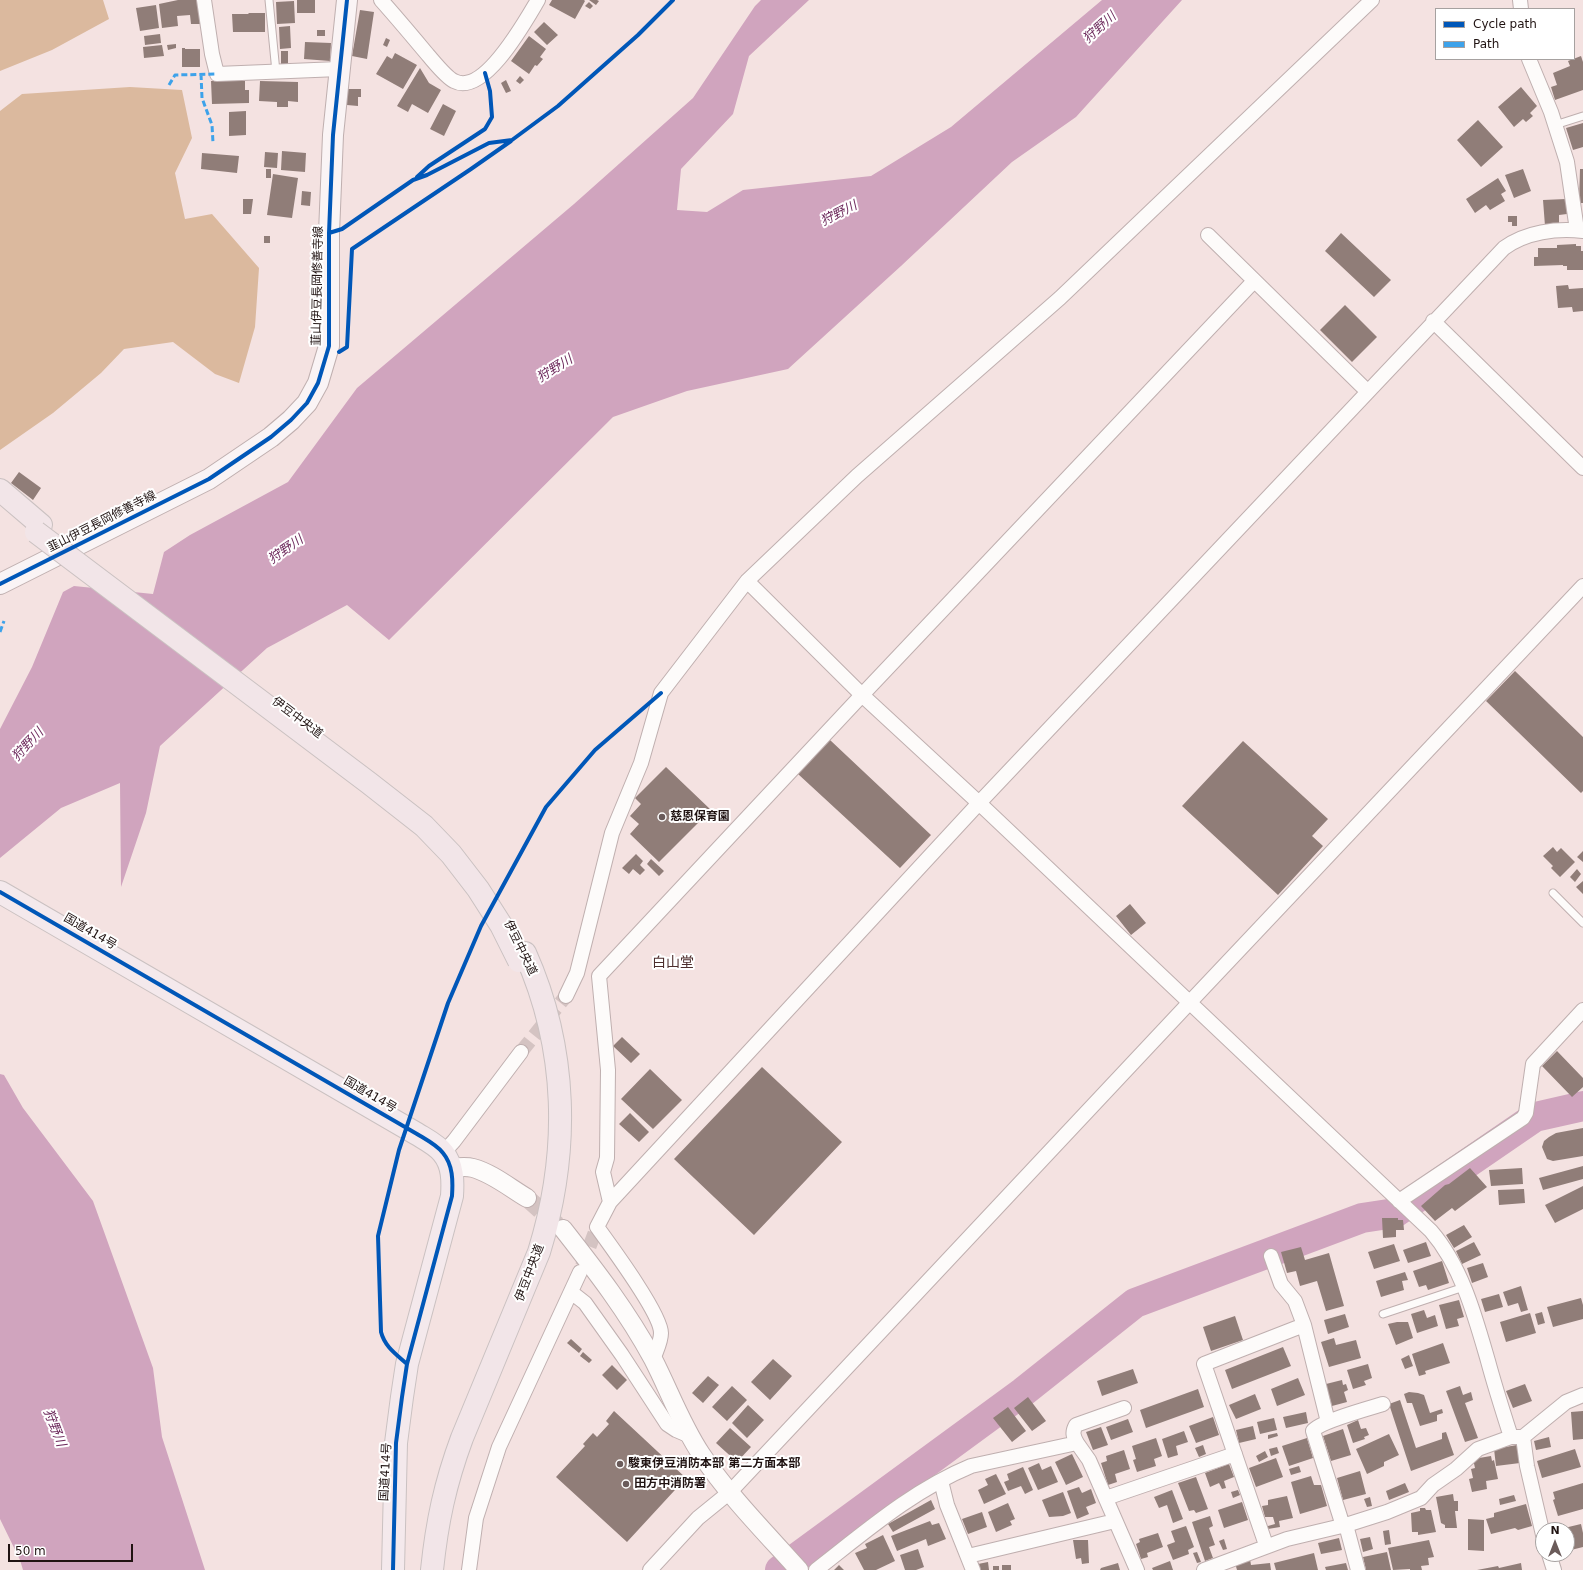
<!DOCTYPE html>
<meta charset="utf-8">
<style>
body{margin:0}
#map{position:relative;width:1583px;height:1570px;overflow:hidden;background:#f4e2e1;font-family:"DejaVu Sans",sans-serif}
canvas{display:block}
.legend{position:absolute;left:1435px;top:8px;width:140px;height:52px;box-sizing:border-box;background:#fff;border:1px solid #a6a1a0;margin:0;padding:5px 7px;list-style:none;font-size:12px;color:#201312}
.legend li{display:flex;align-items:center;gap:8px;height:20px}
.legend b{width:20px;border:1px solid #a6a1a0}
.north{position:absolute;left:1535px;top:1522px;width:40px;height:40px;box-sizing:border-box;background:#fff;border:1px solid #a6a1a0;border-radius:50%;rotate:0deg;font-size:11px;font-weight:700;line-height:16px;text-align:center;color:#201312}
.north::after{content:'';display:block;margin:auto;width:14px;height:18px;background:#6a5b5a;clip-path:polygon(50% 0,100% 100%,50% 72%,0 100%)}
.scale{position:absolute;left:8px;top:1544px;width:125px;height:18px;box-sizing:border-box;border:2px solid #201312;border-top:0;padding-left:5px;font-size:12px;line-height:14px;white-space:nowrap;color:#201312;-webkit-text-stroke:3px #fff;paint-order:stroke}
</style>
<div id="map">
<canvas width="1583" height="1570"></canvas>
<ul class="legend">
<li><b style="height:5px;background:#0057b8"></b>Cycle path</li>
<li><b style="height:5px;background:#3da2ea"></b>Path</li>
</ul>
<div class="north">N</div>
<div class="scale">50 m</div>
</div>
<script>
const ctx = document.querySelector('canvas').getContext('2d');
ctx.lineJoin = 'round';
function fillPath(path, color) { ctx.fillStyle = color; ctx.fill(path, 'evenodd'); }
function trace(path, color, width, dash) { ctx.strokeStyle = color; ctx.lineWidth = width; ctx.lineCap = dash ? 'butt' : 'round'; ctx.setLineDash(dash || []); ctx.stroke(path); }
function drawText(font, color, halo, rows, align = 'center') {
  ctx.font = font + ' "DejaVu Sans","Noto Sans JP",sans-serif'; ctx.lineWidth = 4; ctx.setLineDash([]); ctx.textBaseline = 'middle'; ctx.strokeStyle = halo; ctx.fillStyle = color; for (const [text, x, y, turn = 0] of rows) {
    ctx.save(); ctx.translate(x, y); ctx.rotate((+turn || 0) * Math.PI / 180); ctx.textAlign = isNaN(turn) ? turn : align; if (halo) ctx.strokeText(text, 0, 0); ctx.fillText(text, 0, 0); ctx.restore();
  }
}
const forest = new Path2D(`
 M0,0H103L109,19L52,50L0,71Z
 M130,87L182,90L192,138L175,173L185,219L212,214L259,268L255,327L239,383L215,374L173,342L124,349L101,373L53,413L0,450V111L22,94Z`);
const water = new Path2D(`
 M761,0H809L749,56L733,114L681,169L677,210L707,212L743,190L871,176L951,127L1102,0H1182L1076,117L1012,162L901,266L788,369L687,391L613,417L389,640L347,605L267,648L160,746L146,813L121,887L120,783L61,808L0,858V729L32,667L63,592L74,586L153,594L164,552L190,535L288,482L357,388L574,204L693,98L755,6Z
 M0,1074L4,1075L23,1108L93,1201L153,1368L162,1437L205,1570H23L20,1560L0,1519Z`);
const river = new Path2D(`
 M780,1570L1023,1392L1135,1303L1362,1218L1395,1213L1535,1117L1583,1106`);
const building = new Path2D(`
 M178,0H198L200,24H191L190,15L177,16L178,26L162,28L159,4Z
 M297,0H315V13H297Z
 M552,0H584L585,1L575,19L549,5Z
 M589,0H597L599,1L596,5Z
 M294,1L295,23L277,24L276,2Z
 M589,2L593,6L590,9L585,6Z
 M156,5L159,28L140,31L136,8Z
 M360,10L374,12L367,59L352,56Z
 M248,13H265V32H233L232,14H249Z
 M544,22L558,35L547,45L534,32Z
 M290,26L291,48L280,49L279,27Z
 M317,30H325V36H317Z
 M160,34L161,43L145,45L144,36Z
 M529,36L546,49L540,57L543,59L537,66L535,65L529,74L511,61Z
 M386,38L390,40L387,47L383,45Z
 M305,42L331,43L330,61L304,59Z
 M176,44V48L168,50L167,45Z
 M162,45L164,56L144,58L143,47Z
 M182,48H185V49H200V67H182Z
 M281,51H288V64H281Z
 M395,53L417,65L403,89L376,74L387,56L392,59Z
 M1581,56L1583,62V90L1555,100L1551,87L1557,85L1553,73L1570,66L1568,61Z
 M420,68L429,83L441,90L428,113L412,104L408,112L397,106Z
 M520,76L524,80L520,84L516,81Z
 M506,80L511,91L506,93L501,83Z
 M211,81H245V90H249V103L212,104Z
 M260,81L298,82V102L288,101V107H277V102L259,101Z
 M1521,87L1537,106L1530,113L1533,116L1526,122L1523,119L1514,127L1498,107Z
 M347,89H361V97H358V106L347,105Z
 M443,104L456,111L444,136L430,129Z
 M246,111V135L229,136V112Z
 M1478,120L1503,147L1481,167L1457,140Z
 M1583,123V147L1573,150L1566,128Z
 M282,151L306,153L305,172L281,170Z
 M265,152L278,153L277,168L264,167Z
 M202,153L239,156L237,173L201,169Z
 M266,169H271V178H266Z
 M1523,169L1531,191L1514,198L1505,175Z
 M1580,169H1583V203H1579Z
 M273,174L298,178L292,218L267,215Z
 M1498,178L1506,191L1501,194L1505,201L1490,210L1486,205L1475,213L1466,199Z
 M302,191L311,192L310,206L301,205Z
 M243,199H253L251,214H243Z
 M1566,199L1567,214L1559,215V225L1545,226L1543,200Z
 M1508,216H1517V226H1512V222H1508Z
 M1341,233L1391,280L1374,297L1325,251Z
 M264,236H270V243H264Z
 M1576,244V246H1581V251H1583V270H1567V266H1563V265L1534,266V257H1538V248H1557V245Z
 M1568,285L1569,289L1583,288V311L1573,312L1572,307L1558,308L1556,286Z
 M1345,305L1377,337L1352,362L1320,330Z
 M19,472L41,488L33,500L11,483Z
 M1515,671L1583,737V791L1581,793L1486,701Z
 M830,740L931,835L900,868L798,774Z
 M1243,741L1328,819L1312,836L1323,846L1278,895L1182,806Z
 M666,767L711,810L659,862L630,834L639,824L630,816L641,804L635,798Z
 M1553,847L1557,852L1561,848L1575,862L1560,877L1551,868L1553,866L1543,856Z
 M1583,851V862L1577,857Z
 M636,854L643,861L640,865L645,870L640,875L633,869L629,874L622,868Z
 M651,859L664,871L659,876L647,864Z
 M1577,869L1581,874L1575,882L1570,877Z
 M1583,881V894L1576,887Z
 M1130,904L1146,923L1131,935L1116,916Z
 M622,1037L640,1054L631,1063L613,1046Z
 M1557,1051L1583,1078V1087L1572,1097L1542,1066Z
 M762,1067L842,1142L754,1235L674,1159Z
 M650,1069L682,1100L653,1129L621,1099Z
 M630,1113L649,1132L639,1142L619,1124Z
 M1583,1128V1156L1553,1161L1547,1159L1542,1147L1544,1141L1549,1137L1556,1133Z
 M1583,1166V1179L1543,1190L1539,1178Z
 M1470,1168L1487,1187L1455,1211L1452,1208L1435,1221L1421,1206L1445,1185L1449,1184Z
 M1522,1168L1523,1184L1491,1186L1489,1170Z
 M1583,1186V1209L1555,1223L1545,1205Z
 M1524,1189L1525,1203L1499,1205L1498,1190Z
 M1382,1218H1398V1220H1403L1404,1230H1396V1237L1383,1238Z
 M1464,1225L1472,1237L1454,1248L1446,1235Z
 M1426,1242L1431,1256L1408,1263L1403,1250Z
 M1474,1242L1481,1255L1462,1264L1456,1251Z
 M1394,1244L1400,1261L1374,1269L1368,1252Z
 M1301,1247L1305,1260L1329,1253L1344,1306L1326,1311L1317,1281L1300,1286L1296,1271L1287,1273L1281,1252Z
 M1442,1261L1449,1283L1428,1290L1426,1285L1419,1287L1413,1271Z
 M1483,1263L1488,1277L1472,1283L1467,1268Z
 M1405,1272L1408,1280L1402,1281L1404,1290L1381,1297L1376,1281Z
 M1521,1286L1528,1310L1521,1312L1518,1303L1508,1306L1503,1292Z
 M1499,1294L1503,1307L1485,1312L1481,1299Z
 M1581,1298L1583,1305V1319L1553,1327L1547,1307Z
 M1459,1300L1464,1317L1457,1319L1459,1326L1446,1329L1439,1305Z
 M1424,1310L1427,1318L1435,1315L1438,1326L1417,1333L1411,1314Z
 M1542,1312L1545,1323L1538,1325L1535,1314Z
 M1530,1313L1536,1333L1506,1342L1500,1322Z
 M1345,1314L1349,1327L1328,1334L1324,1320Z
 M1235,1316L1243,1340L1211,1351L1203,1327Z
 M1397,1322H1408L1413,1338L1396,1345L1388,1324Z
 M1334,1338L1336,1345L1356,1340L1361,1358L1329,1367L1321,1342Z
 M571,1339L582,1349L579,1353L567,1343Z
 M1443,1343L1450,1363L1425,1371L1426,1374L1419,1376L1412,1354Z
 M1283,1347L1291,1366L1232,1389L1225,1370Z
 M583,1352L592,1360L589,1363L580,1356Z
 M1409,1355L1413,1366L1405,1369L1401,1359Z
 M773,1359L792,1376L770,1400L751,1382Z
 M1368,1364L1372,1378L1364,1381L1366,1385L1353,1389L1347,1370Z
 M612,1365L627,1380L617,1390L602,1375Z
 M1133,1369L1138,1383L1102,1396L1097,1381Z
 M708,1376L719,1385L703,1403L692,1393Z
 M1298,1378L1305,1395L1277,1406L1271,1389Z
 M1342,1380L1343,1385L1346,1384L1348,1390L1344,1392L1347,1402L1332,1406L1326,1384Z
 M1525,1384L1532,1401L1513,1408L1506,1391Z
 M732,1386L747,1400L727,1421L712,1407Z
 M1460,1386L1463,1395L1471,1392L1473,1400L1465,1403L1478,1438L1465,1442L1446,1391Z
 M1198,1389L1204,1407L1146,1428L1140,1410Z
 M1409,1392L1418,1393L1424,1395L1430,1413L1442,1409L1443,1413L1437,1415V1421L1420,1426L1412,1403H1407L1404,1394Z
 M1255,1394L1261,1409L1236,1419L1229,1405Z
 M1028,1397L1046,1421L1032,1431L1014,1408Z
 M1400,1400L1416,1448L1442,1439V1433L1446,1432L1454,1455L1411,1471L1389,1404Z
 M748,1405L764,1420L747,1438L732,1423Z
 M1008,1407L1026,1431L1012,1442L993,1418Z
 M614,1411L686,1478L627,1542L556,1477L585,1446L583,1444L593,1433L597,1437L609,1424L606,1421Z
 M1583,1411V1439L1573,1440L1571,1412Z
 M1306,1412L1308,1423L1286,1428L1283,1417Z
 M1213,1417L1219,1435L1196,1443L1189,1426Z
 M1274,1418L1277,1430L1260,1434L1257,1422Z
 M1128,1419L1133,1432L1111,1440L1106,1427Z
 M1358,1420L1361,1429L1366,1428L1369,1435L1364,1437L1365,1439L1353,1443L1347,1425Z
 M1253,1426L1256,1439L1239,1443L1236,1430Z
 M1101,1427L1108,1445L1093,1450L1086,1432Z
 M730,1428L751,1447L737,1462L716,1443Z
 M1343,1429L1351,1455L1331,1461L1323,1436Z
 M1184,1431L1188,1442L1176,1446L1178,1455L1168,1458L1162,1439Z
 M1277,1433L1278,1436L1268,1439V1435Z
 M1389,1434L1399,1455L1384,1462V1466L1367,1474L1356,1449Z
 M1549,1437L1551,1447L1536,1450L1534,1441Z
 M1156,1438L1162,1456L1154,1459L1156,1466L1137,1472L1133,1460L1136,1459L1132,1446Z
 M1307,1438L1313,1458L1289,1466L1282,1446Z
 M1203,1445L1206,1454L1199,1457L1195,1448Z
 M1517,1445L1520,1463L1496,1466L1494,1449Z
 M1277,1447L1279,1453L1271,1456L1269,1449Z
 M1575,1449L1581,1467L1542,1478L1537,1461Z
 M1124,1450L1130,1469L1115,1474L1117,1482L1108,1485L1101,1463L1107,1461L1106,1456Z
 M1265,1451L1268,1457L1259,1462L1256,1456Z
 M1072,1454L1083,1477L1066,1485L1055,1462Z
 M1491,1456L1492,1461L1494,1460L1498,1479L1486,1481L1487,1489L1472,1492L1469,1479L1473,1478L1471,1469L1475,1468L1473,1459Z
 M1276,1458L1283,1477L1256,1487L1249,1468Z
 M1039,1463L1042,1470L1051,1466L1058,1482L1038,1490L1028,1468Z
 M1229,1464L1234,1477L1224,1481L1226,1488L1222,1489L1219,1483L1210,1487L1205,1473Z
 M1299,1466L1301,1472L1291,1475L1289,1469Z
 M1023,1467L1033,1490L1025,1494L1021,1486L1008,1491L1004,1482L1009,1480L1007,1474Z
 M1360,1471L1366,1494L1343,1500L1337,1478Z
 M996,1474L1006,1494L984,1504L978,1490L988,1485L985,1479Z
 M1311,1476L1314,1485H1321L1327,1506L1300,1514L1291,1482Z
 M1196,1477L1208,1509L1196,1513L1194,1510L1189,1511L1178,1483Z
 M1405,1483L1409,1492L1389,1500L1386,1491Z
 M1583,1483V1509L1558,1516L1553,1500L1555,1499L1553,1492Z
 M1079,1487L1082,1493L1091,1489L1096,1503L1086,1507L1089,1514L1077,1519L1067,1491Z
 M1172,1490L1183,1519L1173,1523L1167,1505L1159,1508L1154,1497Z
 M1238,1490L1240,1495L1233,1498L1231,1492Z
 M1063,1492L1071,1513L1063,1516L1049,1517L1042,1500Z
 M1453,1494L1454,1501H1458V1511H1455L1457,1528H1445V1525L1441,1523L1436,1497Z
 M1514,1495L1516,1501L1500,1505L1499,1499Z
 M1287,1496L1293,1518L1279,1521L1280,1527L1268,1529V1526L1275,1524L1273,1517H1265L1262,1506L1268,1505V1500Z
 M1370,1497L1372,1506L1367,1507L1364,1499Z
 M931,1500L935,1509L893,1532L888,1524Z
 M1242,1502L1248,1520L1224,1528L1218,1510Z
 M1008,1503L1015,1519L1010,1521L1012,1525L996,1532L988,1512Z
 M1526,1504L1532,1526L1518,1530L1515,1528L1491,1534L1486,1519L1494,1517V1513Z
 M1420,1508H1425L1426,1510H1431L1436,1532L1418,1535V1532H1412L1411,1513L1420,1511Z
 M982,1512L987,1527L968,1534L962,1519Z
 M1210,1516L1213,1526L1209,1528L1215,1545L1209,1547L1213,1558L1205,1561L1192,1522Z
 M1468,1519L1484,1520V1551L1468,1550Z
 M930,1521L932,1525L939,1523L946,1539L928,1546L926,1539L897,1551L891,1536Z
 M1581,1524L1583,1533V1547L1567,1551V1530L1560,1529Z
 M1186,1526L1194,1547L1188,1550L1189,1554L1173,1560L1167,1545L1175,1542L1171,1531Z
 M1389,1530L1391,1544L1385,1545L1383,1531Z
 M1158,1533L1163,1547L1147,1553L1148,1557L1141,1559L1136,1544L1140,1542L1139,1539Z
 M883,1535L895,1561L876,1570H864L855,1553L867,1548L865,1544Z
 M1370,1537L1373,1549L1363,1552L1360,1539Z
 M1339,1538L1342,1550L1321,1554L1318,1543Z
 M1224,1539L1227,1549L1223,1550L1219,1541Z
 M1073,1540H1088L1089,1563L1082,1564L1081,1558L1076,1559Z
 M1429,1540L1434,1557L1428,1558L1429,1565L1421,1566L1422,1570H1410V1569L1393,1570L1388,1548Z
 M918,1549L924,1567L916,1570H905L900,1555Z
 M1197,1552L1201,1562L1197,1563L1193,1553Z
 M1387,1552L1391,1570H1366L1363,1557Z
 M1314,1553L1318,1570H1276L1274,1563Z
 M1250,1559L1251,1565L1270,1563L1271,1570H1237L1235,1563Z
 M1170,1561L1173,1570H1153L1152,1568Z
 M988,1562L989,1570H980L978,1564Z
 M1118,1563L1120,1570H1100L1101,1568Z
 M1346,1563L1348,1570H1326L1325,1567Z
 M1521,1563L1522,1570H1477L1498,1566L1499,1568Z
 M839,1565L844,1570H834Z
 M1002,1565H1011V1570H1002Z
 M993,1566H999V1570H993Z`);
const minorTunnel = new Path2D(`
 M521,1052L566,996
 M582,1266L597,1227`);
const tertiaryTunnel = new Path2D(`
 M527,1198L557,1225`);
const service = new Path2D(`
 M269,0L276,72
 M1555,125L1583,116
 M1553,893L1583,923
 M1383,1314L1464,1287`);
const minor = new Path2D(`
 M204,0L212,54L217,74L339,69
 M381,0C397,18 413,37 428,55C435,63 446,77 454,81C484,97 526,20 538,0
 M1520,0L1521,9
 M1529,59L1551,112L1567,162L1577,230
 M1208,235L1367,391
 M1433,321L1583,468
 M747,581L862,695L979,803L1431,1231C1462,1267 1475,1316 1488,1361C1495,1387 1503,1412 1511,1437
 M566,996L577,973L612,833L641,763L661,693L747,581L857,476L1060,298L1372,0
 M443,1153L454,1141L521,1052
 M1399,1201L1523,1118L1526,1113L1533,1064L1583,1010
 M610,1202L603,1172L607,1158L608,1070L599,976L862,695L1254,281
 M1271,1256L1281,1284L1295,1301L1304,1325L1328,1422
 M571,1292L585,1303L622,1355L667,1424L676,1430L690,1436
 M653,1360C656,1351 661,1342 661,1333C661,1314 610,1245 597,1227L610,1202L979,803L1504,248C1526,232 1556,228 1583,231
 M1523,1437L1527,1466L1543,1535
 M1077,1443L1089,1460L1137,1570
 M941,1481L947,1505L973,1570
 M1106,1498L1235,1454
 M1343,1526L1313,1431C1319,1422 1370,1408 1383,1404
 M1266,1545L1204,1364L1304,1325
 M1549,1554L1554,1570
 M968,1556L1115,1521
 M469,1570L476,1518L499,1447L580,1272
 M650,1570L698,1518L730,1492L1190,1002L1583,586
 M816,1570C865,1532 913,1490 971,1466L1077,1443C1073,1436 1072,1432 1076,1425L1124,1408
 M1204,1570L1287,1539L1346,1525
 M1358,1570L1346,1525L1387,1512L1421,1498L1433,1485L1456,1469L1478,1449L1511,1437H1523L1566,1402L1583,1395`);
const tertiary = new Path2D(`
 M451,1168C458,1167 466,1166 473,1168C492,1173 510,1188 527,1198
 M563,1229C596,1271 627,1311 653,1359C669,1390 681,1424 701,1454C729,1496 765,1532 799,1570`);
const secondary = new Path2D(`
 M0,584L209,479L271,437L291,420L307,403L318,383L329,346V233L333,135L347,0`);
const trunk = new Path2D(`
 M0,892L417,1134C425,1139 437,1145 443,1153C453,1165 453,1181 452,1196L407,1364L402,1397L396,1443L393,1570`);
const motorway = new Path2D(`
 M0,490L41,525
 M432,1570C437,1522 445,1484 462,1438L539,1252C570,1152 568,1049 525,953`);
const motorwayBridge = new Path2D(`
 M36,532L369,783L424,826L451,854L478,889L501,925L519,961`);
const quiet = new Path2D(`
 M201,74L202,98L212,125L213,143
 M169,85L175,75L217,74
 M0,632L4,621`);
const cycleway = new Path2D(`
 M417,177L429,166L485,129L492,117L490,91L485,73
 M329,233L342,229L413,180L427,175L489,143L512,140L558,106L638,35L673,0
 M339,352L347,347L352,249L471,169L511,141
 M0,584L209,479L271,437L291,420L307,403L318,383L329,346V233L333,135L347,0
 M0,892L417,1134C425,1139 437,1145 443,1153C453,1165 453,1181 452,1196L407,1364L402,1397L396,1443L393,1570
 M407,1364C396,1354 385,1347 381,1332L378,1236L399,1150L448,1003L481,926L546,807L595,750L661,693`);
const markers = [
 [662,817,4,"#6a5b5a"],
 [620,1464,4,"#6a5b5a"],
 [626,1484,4,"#6a5b5a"]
];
const streetNames = [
 ["韮山伊豆長岡修善寺線",318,286,-89],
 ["韮山伊豆長岡修善寺線",102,522,-27],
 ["伊豆中央道",297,718,37],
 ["国道414号",90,932,30],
 ["伊豆中央道",520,948,64],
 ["国道414号",370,1095,30],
 ["伊豆中央道",530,1273,-69],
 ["国道414号",386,1472,-87]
];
const poiNames = [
 ["慈恩保育園",670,817],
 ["駿東伊豆消防本部 第二方面本部",628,1464],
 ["田方中消防署",634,1484]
];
const waterNames = [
 ["狩野川",1100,28,-42],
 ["狩野川",839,214,-27],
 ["狩野川",555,369,-32],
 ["狩野川",286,550,-35],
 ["狩野川",28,745,-47],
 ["狩野川",54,1428,69]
];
const quarterNames = [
 ["白山堂",673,963]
];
fillPath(forest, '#dbb99e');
fillPath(water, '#d0a4be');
trace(river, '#d0a4be', 30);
fillPath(building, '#907d78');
trace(minorTunnel, '#d4c3c2', 14, [14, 7]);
trace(tertiaryTunnel, '#d4c3c2', 18, [18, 9]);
trace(service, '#bfafaf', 9);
trace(minor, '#bfafaf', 16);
trace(tertiary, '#bfafaf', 20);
trace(secondary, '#bfafaf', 22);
trace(trunk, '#cac1c1', 24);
trace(motorway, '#cac1c1', 24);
trace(service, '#fdfbfa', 7);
trace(minor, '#fdfbfa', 14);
trace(tertiary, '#fdfbfa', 18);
trace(secondary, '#faf4f5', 20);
trace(trunk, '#f4e9ec', 22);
trace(motorway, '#f2e5e8', 22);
trace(motorwayBridge, '#cac1c1', 24, []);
trace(motorwayBridge, '#f2e5e8', 22);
trace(quiet, '#3da2ea', 3, [6, 3]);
trace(cycleway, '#0057b8', 4);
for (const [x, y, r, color] of markers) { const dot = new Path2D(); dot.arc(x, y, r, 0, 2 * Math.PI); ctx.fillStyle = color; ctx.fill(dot); trace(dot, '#fff', 1.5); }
drawText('12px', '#201312', '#fff', streetNames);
drawText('bold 12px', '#201312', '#fff', poiNames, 'left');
drawText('italic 13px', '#6e2b5d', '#fff', waterNames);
drawText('14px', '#4d2e2d', '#fff', quarterNames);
</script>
